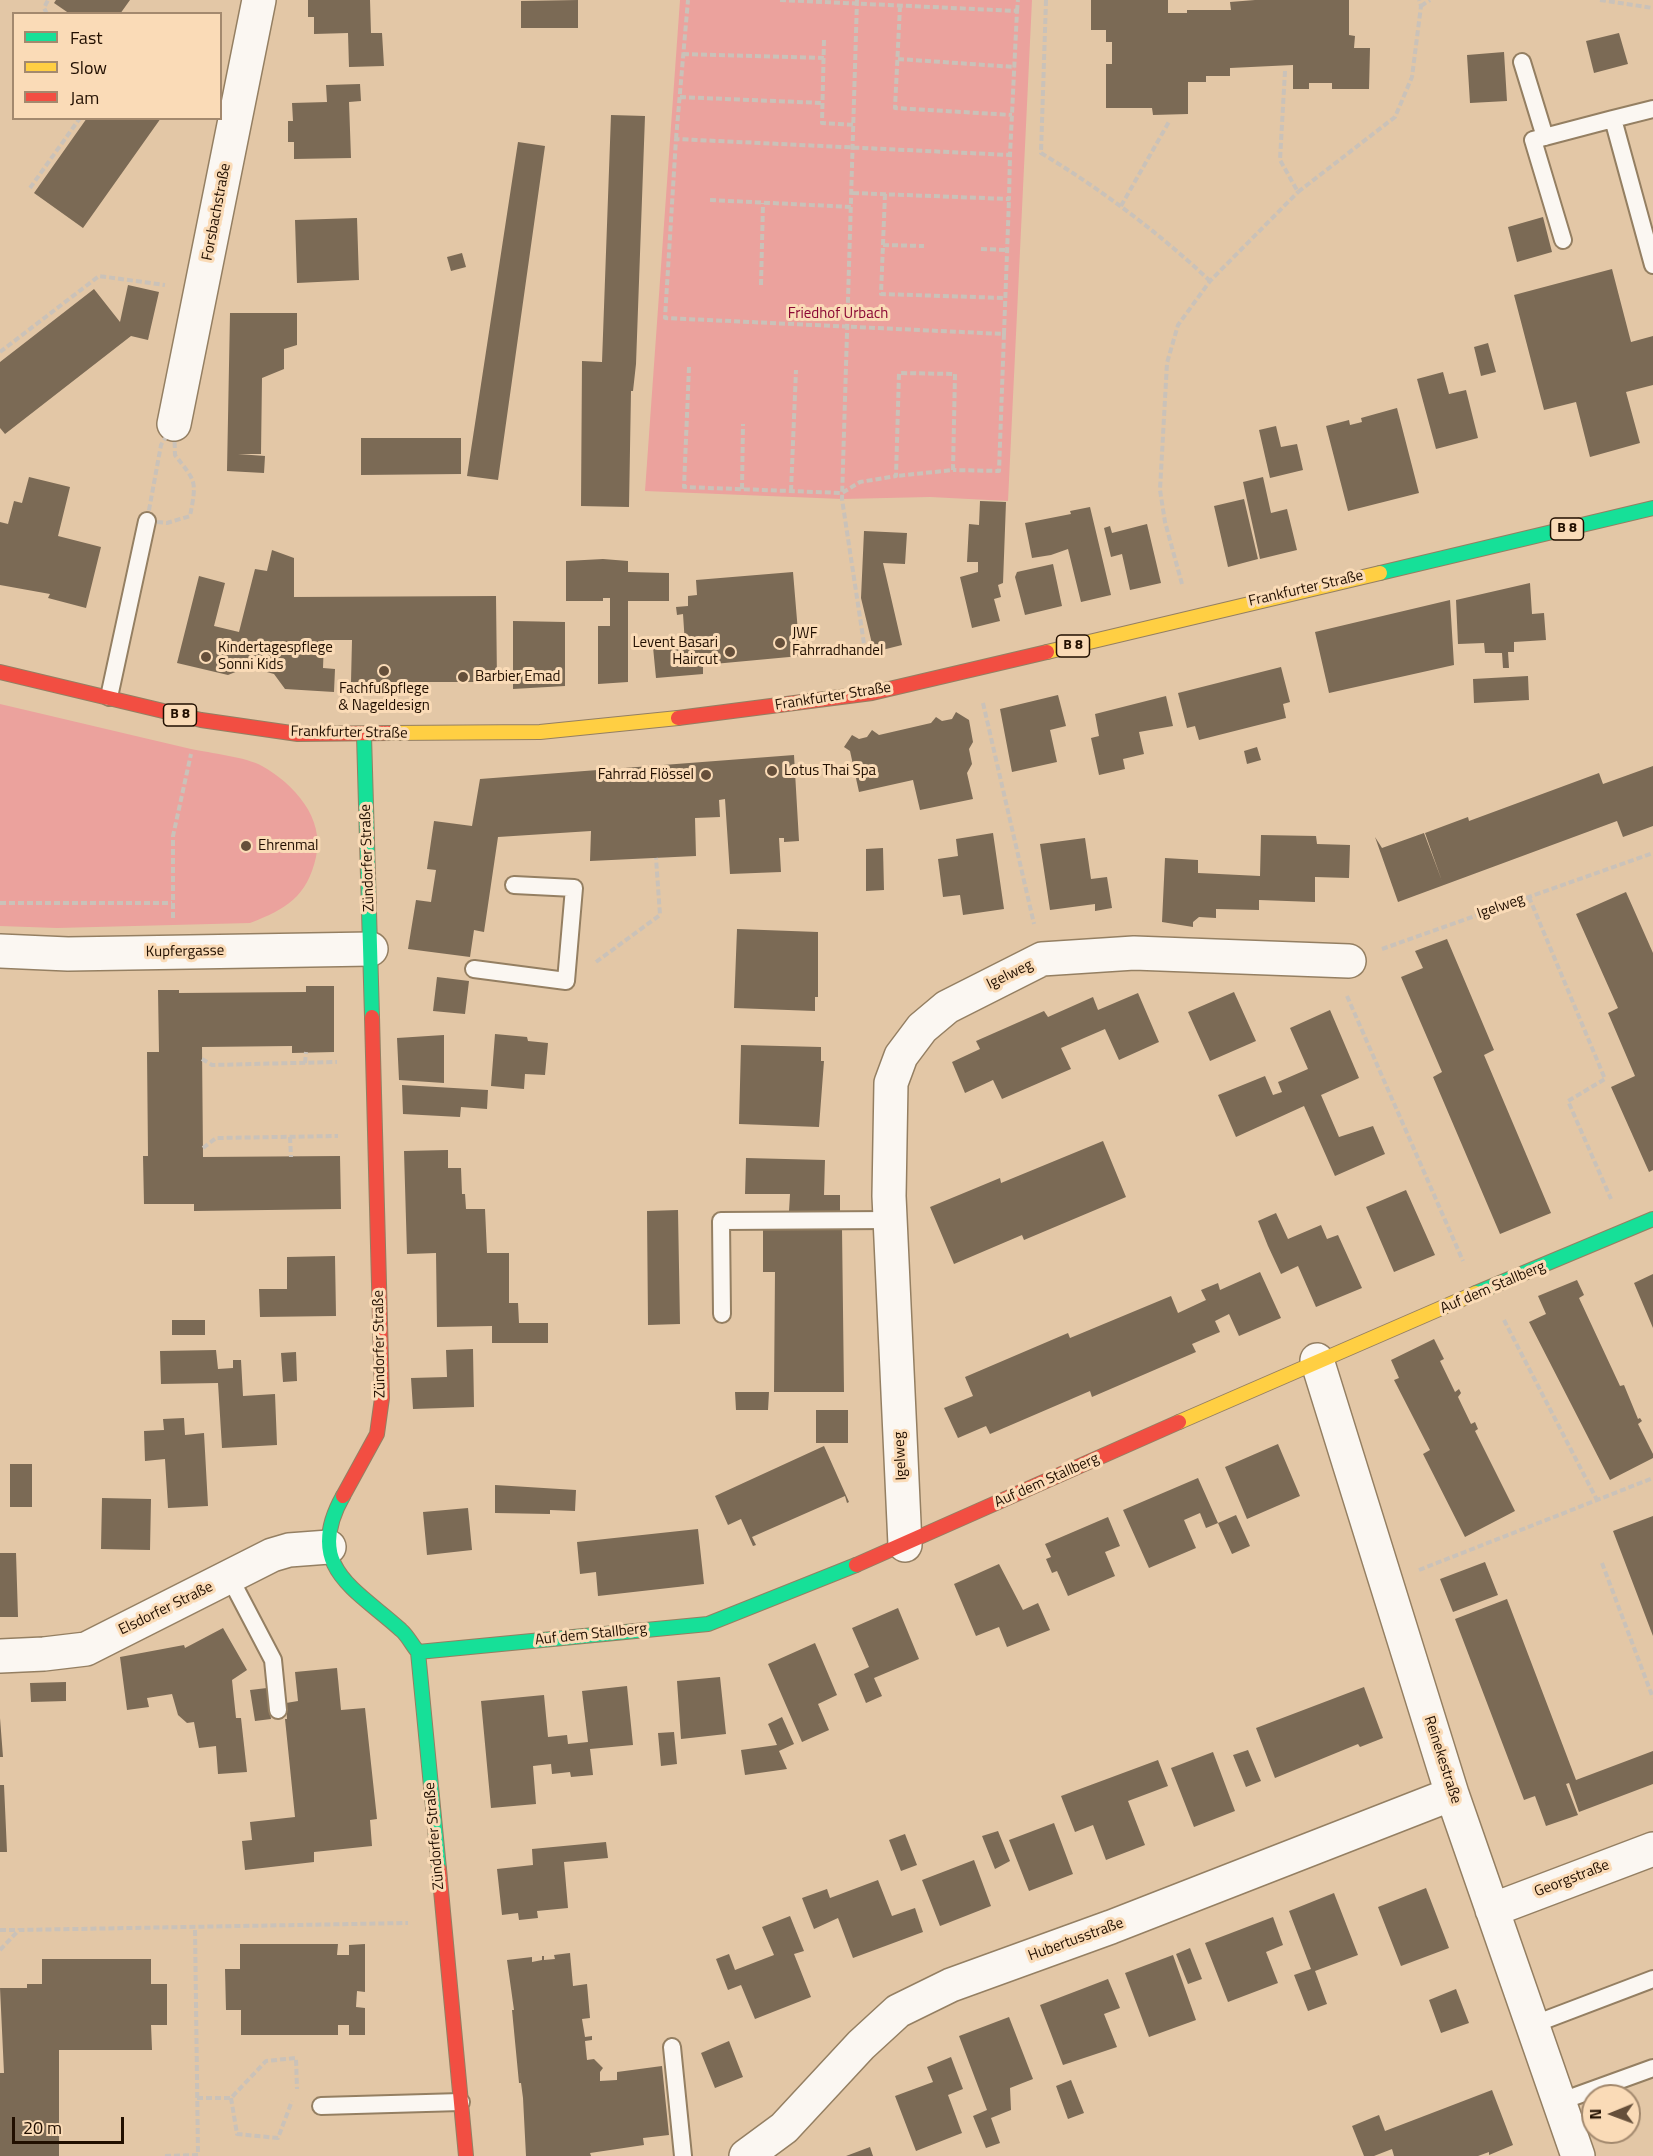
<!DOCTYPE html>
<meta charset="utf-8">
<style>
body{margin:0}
#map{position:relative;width:1653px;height:2156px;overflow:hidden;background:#e3c7a6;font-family:"Titillium Web",sans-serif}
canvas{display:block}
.legend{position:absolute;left:12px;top:12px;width:210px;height:108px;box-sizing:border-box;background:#fadbb7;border:2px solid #a3896e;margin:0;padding:8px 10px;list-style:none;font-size:18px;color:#210f00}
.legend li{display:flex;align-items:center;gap:12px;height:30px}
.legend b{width:30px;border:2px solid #a3896e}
.north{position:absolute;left:1581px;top:2084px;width:60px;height:60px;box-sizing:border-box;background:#fadbb7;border:2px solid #a3896e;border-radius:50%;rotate:269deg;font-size:16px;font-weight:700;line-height:24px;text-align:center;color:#210f00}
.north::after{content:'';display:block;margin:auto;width:21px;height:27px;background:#654f3a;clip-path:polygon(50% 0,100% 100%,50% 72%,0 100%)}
.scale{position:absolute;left:12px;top:2117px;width:112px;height:27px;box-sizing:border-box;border:3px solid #210f00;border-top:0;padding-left:8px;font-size:18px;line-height:21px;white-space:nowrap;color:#210f00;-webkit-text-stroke:4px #fadbb7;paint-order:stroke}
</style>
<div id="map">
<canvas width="1653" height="2156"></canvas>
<ul class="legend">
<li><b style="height:8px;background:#16e098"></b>Fast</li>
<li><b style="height:8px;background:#ffcf43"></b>Slow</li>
<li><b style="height:8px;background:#f24e42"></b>Jam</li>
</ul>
<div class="north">N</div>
<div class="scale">20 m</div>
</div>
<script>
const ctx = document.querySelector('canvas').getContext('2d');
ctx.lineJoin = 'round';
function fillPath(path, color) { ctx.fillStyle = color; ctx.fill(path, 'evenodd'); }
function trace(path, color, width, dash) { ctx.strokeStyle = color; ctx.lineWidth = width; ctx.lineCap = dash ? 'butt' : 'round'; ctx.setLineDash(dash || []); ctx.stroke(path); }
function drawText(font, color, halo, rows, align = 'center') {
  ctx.font = font + ' "Titillium Web",sans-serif'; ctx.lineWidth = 6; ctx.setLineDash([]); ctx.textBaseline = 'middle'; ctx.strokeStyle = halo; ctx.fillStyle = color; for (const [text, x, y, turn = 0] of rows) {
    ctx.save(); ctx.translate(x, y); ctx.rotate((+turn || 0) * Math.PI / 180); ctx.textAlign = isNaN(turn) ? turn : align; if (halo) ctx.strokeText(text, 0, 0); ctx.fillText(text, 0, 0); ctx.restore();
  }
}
const green = new Path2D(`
 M680,0H1032L1008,501L930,497L842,499L645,491Z
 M0,704C64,719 127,734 191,749C210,753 246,757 262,766C294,784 325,818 316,857C307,897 286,909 250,923L57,928L0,926Z`);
const building = new Path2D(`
 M56,0H130L120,14H70L54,3Z
 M308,0H370L371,33H382L384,66L349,67L348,33L314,34V17H308Z
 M578,0V28H521V1Z
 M1091,0H1168V13H1187V10H1231L1230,2L1255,0H1349V35L1355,36L1354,48H1370L1369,89H1332V83H1309V89H1293V65L1230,68V76H1206V82H1188V114L1153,115L1152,108H1106V64H1112V42H1106V30H1091Z
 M1619,33L1628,64L1594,73L1586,41Z
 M1504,52L1507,101L1470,103L1467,55Z
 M360,84L361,101L349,102L351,158L294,159V142H288V121H293L292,103L327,102L326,85Z
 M611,115L645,116L636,364L633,391H631L629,507L581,506L582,361L602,362Z
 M87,118H161L83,228L34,193Z
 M518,142L545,146L498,480L467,476Z
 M1543,217L1552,252L1517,262L1508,227Z
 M357,218L359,280L297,283L295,220Z
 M462,253L466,267L451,271L447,257Z
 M1612,269L1631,342L1653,336V385L1626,392L1640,443L1590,457L1576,402L1544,410L1514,295Z
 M128,285L159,292L148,340L131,336L5,434L0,428V362L94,289L120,322Z
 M230,313H297V345L284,349V369L262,378L261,454H238L265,456L264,473L227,471Z
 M1488,343L1496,372L1481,376L1474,347Z
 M1443,372L1449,394L1466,390L1478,438L1436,449L1417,379Z
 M1397,408L1419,493L1348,511L1326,426L1349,420L1350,425L1362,422L1361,418Z
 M1276,426L1281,447L1297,444L1303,470L1270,478L1259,430Z
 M361,438H461V474L361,475Z
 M29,477L70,487L58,536L101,547L86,608L48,598L50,594L0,585V522L8,524L14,501L22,503Z
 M1263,477L1271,513L1287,509L1297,550L1260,559L1243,482Z
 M1244,499L1258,559L1228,567L1214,506Z
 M980,501L1006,502L1003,583L998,585L1001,597L994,599L1000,621L972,628L960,577L978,572V562H967L969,524L979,525Z
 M1090,507L1111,595L1081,602L1068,549L1051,555L1032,558L1025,523L1071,514L1070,511Z
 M1147,524L1161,583L1130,590L1122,554L1111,557L1104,528L1110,526L1112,533Z
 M864,531L907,533L905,564L883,563L902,645L874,652L861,598Z
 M272,550L294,558V597L496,596L497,682H351L352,640H324L323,668L335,669L334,692L285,689L274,674L248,667L228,675L177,663L199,576L225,583L214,626L239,632L255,569L267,571Z
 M603,559L628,561V572L669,573V601H628V682L598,684V626H610V598H603V601H566V561Z
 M1053,564L1062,606L1025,615L1015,577L1017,572Z
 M793,572L800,656L703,665V674L656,678L653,647L685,644L683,614L677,615L676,607L688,606V596L697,595L696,580Z
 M1530,583L1532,614L1544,613L1546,640L1514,642V652H1508L1509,668H1503L1502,653H1485L1484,643L1458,644L1456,600Z
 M1450,600L1454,665L1329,693L1315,632Z
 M513,621L565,622V686L513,689Z
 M1281,667L1290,702L1283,704L1286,718L1199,740L1195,726L1187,728L1178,693Z
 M1528,676L1529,700L1474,703L1473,679Z
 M1058,695L1066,726L1050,730L1057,762L1012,772L1000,709Z
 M1166,696L1173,726L1139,732L1144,754L1123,759L1125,769L1099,775L1091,738L1099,736L1095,714Z
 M956,712L969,720L973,742L969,749L972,764L967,773L973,799L920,810L913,780L859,792L850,751L844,747L852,735L859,739L867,737L872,730L879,735L931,723L936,717L942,721L952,719Z
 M1257,747L1261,760L1247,764L1244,751Z
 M794,755L799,841L784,842V838H779L781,872L730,874L725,799L719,800L720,817L695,818L696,856L590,861L591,831L498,837L484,932L474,930L470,957L408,949L416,900L431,902L436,870L427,869L434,821L472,826L480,779Z
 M1653,766V826L1623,837L1617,821L1398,902L1375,837L1382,848L1424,833L1442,881L1425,833L1468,817L1469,821L1599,773L1603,784Z
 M993,833L1004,909L963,915L960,895L943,897L938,859L958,856L956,839Z
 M1261,835L1316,836L1317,844L1350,845L1349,878L1315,877V902L1259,900V910L1216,909V918L1199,917L1193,922V927L1162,922L1165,858L1198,860V873L1260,876Z
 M1085,838L1091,879L1107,877L1112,908L1095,911V904L1050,910L1040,844Z
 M883,848L884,890L866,891V849Z
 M1626,892L1653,953V1170L1649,1172L1611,1087L1635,1076L1608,1013L1618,1008L1576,914Z
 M737,929L818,932V997H815V1011L734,1008Z
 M1447,939L1494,1050L1484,1055L1551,1213L1500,1234L1433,1077L1442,1072L1401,977L1423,968L1415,951Z
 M437,977L469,981L465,1014L433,1011Z
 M306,986H334V1052L292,1053V1046L202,1047L203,1157L340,1156L341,1209L194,1211V1204H144L143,1156H148L147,1052H159L158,990H179V993L306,992Z
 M1234,992L1256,1041L1210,1061L1188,1012Z
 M1138,993L1159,1042L1119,1060L1105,1029L1061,1048L1071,1069L1002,1099L993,1080L965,1093L952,1062L980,1049L976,1041L1044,1011L1048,1017L1093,997L1098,1010Z
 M1330,1010L1359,1078L1321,1095L1339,1137L1373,1126L1385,1154L1335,1176L1304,1106L1236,1137L1218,1095L1265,1076L1273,1095L1282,1092L1278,1082L1308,1069L1290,1028Z
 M495,1034L527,1037L528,1041L548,1043L545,1075L525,1074L524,1089L491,1086Z
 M444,1035V1083L399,1080L397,1038Z
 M741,1045L821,1047V1061H824L819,1127L739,1124Z
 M402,1085L488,1090L487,1109L461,1107L460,1117L403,1114Z
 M1103,1141L1126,1197L1024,1240L1022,1235L954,1264L930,1207L1000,1178L1001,1183Z
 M448,1150V1168H461L462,1194H465L466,1209H485L487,1253H509V1303H518L519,1323H548V1343H492V1326L437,1327L436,1253L407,1254L404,1151Z
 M746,1158L825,1160L824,1195H840V1211H789L790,1194H745Z
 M1406,1190L1435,1255L1394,1272L1366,1207Z
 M678,1210L680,1324L648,1325L647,1211Z
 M1276,1213L1288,1239L1321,1225L1327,1239L1338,1235L1362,1288L1316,1307L1298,1266L1281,1274L1268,1246L1258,1221Z
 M763,1229H842L844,1392H774L775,1272H763Z
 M335,1256L336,1316L260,1317L259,1289H287V1257Z
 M1260,1272L1281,1318L1239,1336L1229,1314L1215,1321L1220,1332L1192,1344L1196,1352L1092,1397L1090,1391L990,1434L986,1426L958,1438L944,1408L973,1396L965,1377L1068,1333L1070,1338L1171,1296L1178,1313L1206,1300L1201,1290L1218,1283L1220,1290Z
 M1653,1274V1328L1634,1283Z
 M1577,1280L1584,1295L1579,1298L1620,1386L1624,1385L1638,1419L1640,1418L1642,1421L1638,1424L1653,1454V1458L1610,1480L1529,1322L1546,1314L1538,1296Z
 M172,1320H205V1335H172Z
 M1434,1339L1444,1359L1440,1361L1455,1392L1459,1389L1461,1393L1458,1397L1471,1424L1475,1422L1478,1429L1475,1431L1515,1511L1465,1537L1423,1454L1430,1450L1394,1380L1399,1378L1391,1360Z
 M473,1349L474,1407L413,1409L411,1378L447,1377L446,1350Z
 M216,1350L218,1369L233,1368V1360H241L243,1396L275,1394L277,1445L222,1448L218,1383L161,1384L160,1351Z
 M296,1352L297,1381L283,1382L281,1353Z
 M735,1392H769L768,1410H736Z
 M816,1410H848V1443H816Z
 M184,1418L185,1435L204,1433L208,1506L168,1508L165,1459L145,1461L144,1431L164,1430L163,1419Z
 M1278,1444L1300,1496L1247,1519L1225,1467Z
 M824,1446L849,1502L847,1503L845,1496L752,1537L756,1545L753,1546L741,1519L728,1525L715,1496Z
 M10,1464H32V1507H10Z
 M1198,1478L1218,1523L1206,1528L1200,1513L1184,1520L1196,1548L1149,1568L1123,1510Z
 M495,1485L576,1490L575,1511L550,1510V1514L495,1513Z
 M102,1498L151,1499L150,1550L101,1549Z
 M468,1508L472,1550L427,1555L423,1512Z
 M1236,1515L1250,1546L1232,1554L1218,1523Z
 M1653,1516V1636L1613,1531Z
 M1108,1517L1120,1546L1105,1552L1115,1576L1068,1596L1057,1571L1052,1573L1046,1559L1051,1557L1045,1544Z
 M698,1529L704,1584L598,1596L596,1572L580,1574L577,1542Z
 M0,1553H16L18,1617H0Z
 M1485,1562L1498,1595L1453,1612L1440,1579Z
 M999,1564L1023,1610L1038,1603L1050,1630L1007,1647L999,1627L976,1636L954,1584Z
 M1507,1599L1576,1780L1653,1751V1784L1579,1812L1569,1783L1566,1784L1578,1815L1546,1826L1535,1796L1524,1800L1455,1619Z
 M898,1608L919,1659L874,1678L882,1696L866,1703L854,1674L869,1667L852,1628Z
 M223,1628L247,1670L232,1680L236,1718H241L247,1772L218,1774L216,1746L199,1748L194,1722L187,1723L178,1715L172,1694L147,1698L149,1707L127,1710L120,1657L184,1645L185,1648Z
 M815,1643L837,1695L818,1704L829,1730L802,1742L768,1664Z
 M337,1668L341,1710L365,1708L377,1819L370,1820L372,1846L314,1852V1862L245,1870L242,1841L252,1840L250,1822L295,1817L285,1719H287L286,1703L298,1701L295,1672Z
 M720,1677L726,1734L681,1739L677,1681Z
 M66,1682V1701L31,1702L30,1683Z
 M627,1686L633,1745L590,1749L593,1775L571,1777L570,1772L552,1774L551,1764L533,1766L536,1804L491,1808L481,1701L544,1695L548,1737L567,1735L568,1744L588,1742L582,1691Z
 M1364,1687L1383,1738L1360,1747L1358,1744L1275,1778L1256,1728Z
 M267,1688L271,1719L255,1721L250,1690Z
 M782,1717L794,1744L779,1751L787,1769L745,1775L741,1750L777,1745L768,1724Z
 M0,1718L3,1757H0Z
 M674,1732L677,1764L661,1766L658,1733Z
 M1248,1750L1261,1781L1246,1787L1233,1755Z
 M1213,1752L1235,1811L1194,1827L1171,1768Z
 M1158,1760L1168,1786L1128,1801L1145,1845L1106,1860L1093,1825L1075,1832L1061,1796Z
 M0,1785H4L7,1852H0Z
 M1054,1823L1073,1874L1029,1891L1009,1840Z
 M998,1831L1010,1861L995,1869L982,1836Z
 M905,1834L917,1865L901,1871L889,1840Z
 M606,1842L608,1858L564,1862L568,1908L537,1911L538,1918L519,1920L518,1913L502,1915L497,1869L533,1865L532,1849Z
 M974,1860L991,1906L940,1926L922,1880Z
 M878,1880L892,1916L915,1908L923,1932L853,1958L838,1918L814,1929L802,1898L827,1889L830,1898Z
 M1426,1888L1449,1948L1401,1966L1378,1907Z
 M1334,1893L1358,1955L1315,1971L1327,2004L1308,2011L1294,1975L1311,1969L1289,1911Z
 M790,1916L804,1951L794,1954L811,1997L755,2019L741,1985L728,1990L716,1959L729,1954L735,1970L774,1955L762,1927Z
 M1273,1917L1283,1945L1266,1952L1278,1983L1228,2002L1205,1943Z
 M240,1944H338L337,1955H349V1945L365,1944V1992L357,1991L356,2007L365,2008V2035H349V2025H338V2035H241V2010H226L225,1969H240Z
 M1190,1948L1202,1979L1188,1984L1176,1954Z
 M570,1953L573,1986L587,1984L590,2018L582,2019L585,2037L592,2036V2040L585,2041L587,2060L594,2059L603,2068L600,2072V2081L617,2080V2072L662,2066L669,2135L643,2138L644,2145L590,2153L591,2156H526L523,2098L521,2083H519L512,2010H514L507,1960L532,1957V1962L542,1960V1956H544V1960L555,1959L554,1955Z
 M1173,1955L1196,2020L1149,2037L1125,1973Z
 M42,1959H151V1984H167V2025H151L152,2050H59V2156H0V2073H4L0,1988H27V1984H42Z
 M1108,1979L1120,2008L1104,2014L1117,2047L1063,2065L1040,2005Z
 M1456,1989L1469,2023L1441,2033L1429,2000Z
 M1009,2017L1033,2079L1010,2088L1011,2110L991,2118L1000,2143L986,2148L973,2116L987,2110L959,2036Z
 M729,2041L743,2077L715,2088L701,2053Z
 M951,2057L963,2089L948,2095L962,2133L916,2151L895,2096L933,2082L927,2067Z
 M1071,2080L1084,2113L1068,2119L1056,2086Z
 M1492,2090L1513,2145L1489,2155V2152L1478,2156H1394L1392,2149L1374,2156H1364L1352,2126L1379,2115L1385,2131Z
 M870,2147L873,2156H846Z`);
const path = new Path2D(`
 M780,0L1017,11L1010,155
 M857,0L842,499L866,657
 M1046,0L1041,153C1102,190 1158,232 1210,281
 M1600,0L1653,8
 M900,6L895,108L1012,115
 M1421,6L1430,0
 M1017,11L1018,0
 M47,14L44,8L48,0
 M824,40L822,123L855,125
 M683,54L824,58
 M898,59L1015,67
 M1285,71L1280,160L1298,192L1395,117L1412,77L1421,6L1419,0
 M680,97L822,103
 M676,139L688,0
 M30,188L80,118
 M853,193L1009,199L1010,155L676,139L665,318L1004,334L999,471L953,470
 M885,194L881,294L1005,298
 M710,200L852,207
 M1121,206L1170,120
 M883,245L924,246
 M981,249L1007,250
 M761,285L763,203
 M1004,334L1009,199
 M0,352L99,276L165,285
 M689,367L684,487L842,493L860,482L896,476L899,373L955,374L953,470L896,476
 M174,424L175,455C196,482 197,480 190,516L167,523L147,521L161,445Z
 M742,489L743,424
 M791,491L796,370
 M1182,584L1165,522L1160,490L1167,363L1178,325L1210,281L1298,192
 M983,703L1034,924
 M1529,897L1605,1079L1568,1101L1611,1199
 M0,903H172
 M173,918V836L191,754
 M1382,949L1653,853
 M596,962L660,915L656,858
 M1347,996L1463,1261
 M202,1059L212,1065L337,1062
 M305,1063L306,1052
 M290,1137L291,1157
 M203,1148L216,1138L338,1136
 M1504,1320L1597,1500
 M1602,1563L1653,1698
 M1419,1570L1653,1478
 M0,1930H18
 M0,1950L19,1930L408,1923
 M197,2098H231L266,2061L296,2058L297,2089
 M231,2098L237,2134L278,2138L292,2101
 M165,2156L198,2155L195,1928`);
const lane = new Path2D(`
 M1522,62L1545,137
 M1653,109L1613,119L1653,265
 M1563,240L1533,140L1613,119
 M109,697L147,521
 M474,969L566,981L574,888L514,885
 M722,1314L721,1221L890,1220
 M230,1578L273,1660L278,1710
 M1532,2025L1653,1979
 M672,2047L683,2156
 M1559,2102L1653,2068
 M321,2106L461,2102`);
const street = new Path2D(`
 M174,424L259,0
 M0,951L68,954L371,949
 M1317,1360L1452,1794L1578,2156
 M905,1545L889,1196L891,1083L901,1056L922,1028L947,1007L1042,959L1134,953L1349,961
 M0,1656L44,1654L86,1649L272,1555L289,1550L329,1547
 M1492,1910L1653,1849
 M746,2156L784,2128L861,2045L898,2011L951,1985L1111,1927L1452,1794`);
const fast = new Path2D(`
 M1380,573L1653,508
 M364,735L372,1017
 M1476,1293L1653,1219
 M343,1496C303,1567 356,1589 401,1630C408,1636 412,1645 418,1652L439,1869
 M418,1652L708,1624L856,1565`);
const slow = new Path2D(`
 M1047,652L1380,573
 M390,733L540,732L678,718
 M1179,1422L1476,1293`);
const jam = new Path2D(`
 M0,672L201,720L298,734L390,733
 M678,718L872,693L1047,652
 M343,1496L377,1434L382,1398L372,1017
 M856,1565L1179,1422
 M439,1869L466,2156`);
const markers = [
 [780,643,6,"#654f3a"],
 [730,652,6,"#654f3a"],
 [206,657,6,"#654f3a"],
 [384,671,6,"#654f3a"],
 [463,677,6,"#654f3a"],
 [772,771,6,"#654f3a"],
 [706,775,6,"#654f3a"],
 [246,846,6,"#654f3a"]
];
const shields = [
 [1567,529,33],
 [1073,646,33],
 [180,715,33]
];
const shieldNames = [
 ["B 8",1567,529],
 ["B 8",1073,646],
 ["B 8",180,715]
];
const streetNames = [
 ["Forsbachstraße",217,212,-79],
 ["Frankfurter Straße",1306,589,-13],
 ["Frankfurter Straße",833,697,-9],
 ["Frankfurter Straße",349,733,1],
 ["Zündorfer Straße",368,858,-92],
 ["Igelweg",1501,907,-19],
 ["Kupfergasse",185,952,-1],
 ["Igelweg",1010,975,-26],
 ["Auf dem Stallberg",1493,1288,-23],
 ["Zündorfer Straße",380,1344,-91],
 ["Igelweg",901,1456,-93],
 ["Auf dem Stallberg",1047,1481,-24],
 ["Elsdorfer Straße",166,1609,-26],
 ["Auf dem Stallberg",591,1635,-6],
 ["Reinekestraße",1442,1760,72],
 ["Zündorfer Straße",435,1836,-95],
 ["Georgstraße",1572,1879,-21],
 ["Hubertusstraße",1076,1940,-20]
];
const parkNames = [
 ["Friedhof Urbach",838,314]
];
const poiNames = [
 ["JWF",792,634],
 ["Fahrradhandel",792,651],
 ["Levent Basari",718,643,"right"],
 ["Haircut",718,660,"right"],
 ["Kindertagespflege",218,648],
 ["Sonni Kids",218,665],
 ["Barbier Emad",475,677],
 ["Fachfußpflege",384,689,"center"],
 ["& Nageldesign",384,706,"center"],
 ["Lotus Thai Spa",784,771],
 ["Fahrrad Flössel",694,775,"right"],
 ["Ehrenmal",258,846]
];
fillPath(green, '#eba29d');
fillPath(building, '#7b6a55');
trace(lane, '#947f62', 20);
trace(street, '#947f62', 36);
trace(fast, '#947f62', 16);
trace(slow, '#947f62', 16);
trace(jam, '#947f62', 16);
trace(path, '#cac2b9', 4, [6, 3]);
trace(lane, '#fbf7f2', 16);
trace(street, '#fbf7f2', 33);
trace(fast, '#16e098', 14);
trace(slow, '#ffcf43', 14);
trace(jam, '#f24e42', 14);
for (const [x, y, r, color] of markers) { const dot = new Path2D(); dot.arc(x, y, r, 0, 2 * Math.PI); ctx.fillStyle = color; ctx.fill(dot); trace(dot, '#fadbb7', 2); }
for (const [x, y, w] of shields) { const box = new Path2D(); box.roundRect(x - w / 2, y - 11, w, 22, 4.5); ctx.fillStyle = '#fadbb7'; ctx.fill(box); trace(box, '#210f00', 1.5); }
drawText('bold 14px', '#210f00', null, shieldNames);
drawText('15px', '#210f00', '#fadbb7', streetNames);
drawText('15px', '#8b0935', '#fadbb7', parkNames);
drawText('15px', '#210f00', '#fadbb7', poiNames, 'left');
</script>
